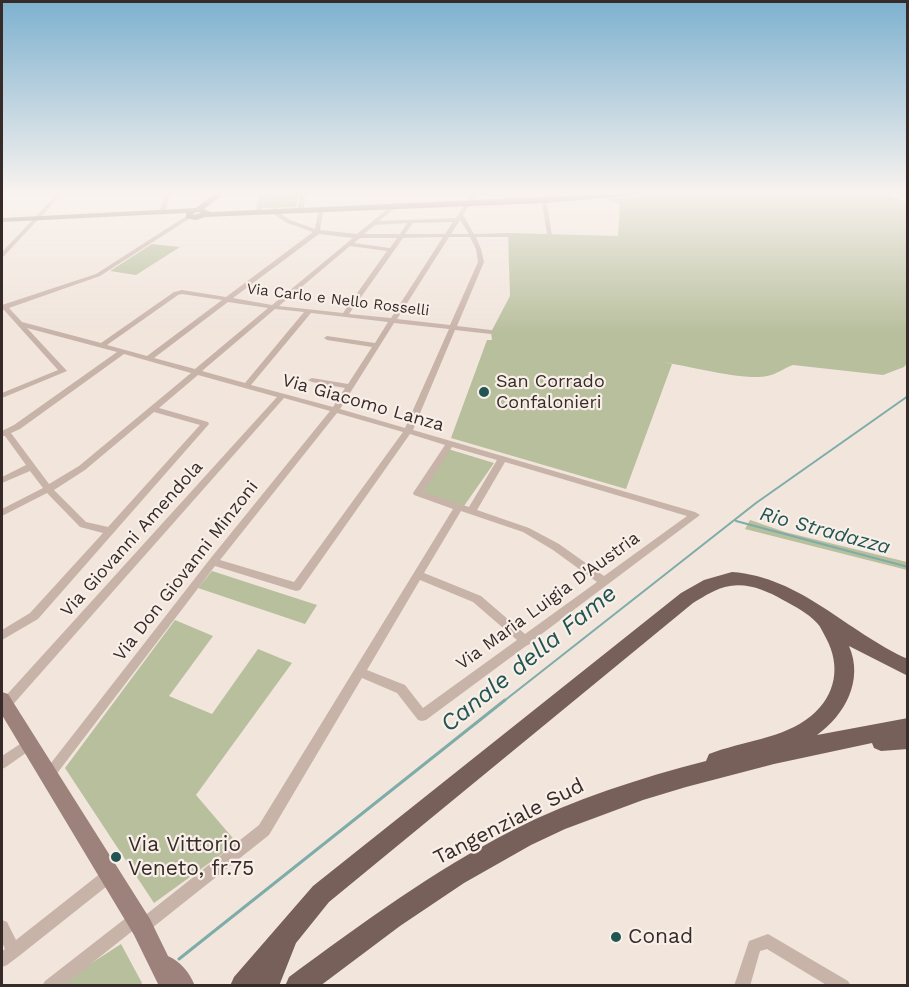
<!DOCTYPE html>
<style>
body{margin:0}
#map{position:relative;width:909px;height:987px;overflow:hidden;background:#f1e5dc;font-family:"Work Sans",sans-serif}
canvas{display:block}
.frame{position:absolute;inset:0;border:3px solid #362b28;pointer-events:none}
</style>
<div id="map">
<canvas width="909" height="987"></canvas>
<div class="frame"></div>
</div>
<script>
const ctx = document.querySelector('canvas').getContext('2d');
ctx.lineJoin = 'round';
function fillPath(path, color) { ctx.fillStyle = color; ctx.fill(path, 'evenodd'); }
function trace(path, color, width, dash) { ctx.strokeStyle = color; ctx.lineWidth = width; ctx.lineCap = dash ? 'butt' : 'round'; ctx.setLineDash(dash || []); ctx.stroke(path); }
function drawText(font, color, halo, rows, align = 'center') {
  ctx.font = font + ' "Work Sans",sans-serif'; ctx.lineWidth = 4.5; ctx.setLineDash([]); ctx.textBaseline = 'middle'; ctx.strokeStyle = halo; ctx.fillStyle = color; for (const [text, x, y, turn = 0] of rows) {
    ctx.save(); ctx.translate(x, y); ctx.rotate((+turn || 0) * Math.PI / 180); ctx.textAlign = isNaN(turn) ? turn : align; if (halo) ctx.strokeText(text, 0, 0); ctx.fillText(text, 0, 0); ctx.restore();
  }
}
const green = new Path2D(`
 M267,194H298L296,207L261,208Z
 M670,194H885L907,202L908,362L904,367L883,375L793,365C784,368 776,375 767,376C745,381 688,366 663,362L672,364L626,489L451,438L487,340H492L491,332L510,296L508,233L618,236L620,204L607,199Z
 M152,244L180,247L136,275L110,271Z
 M448,449L494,463L464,506L420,492Z
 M750,520L785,532L907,562V570L745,529Z
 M212,571L317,605L305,624L198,588Z
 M175,620L213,636L169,696L212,714L258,649L292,663L196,795L237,843L154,903L65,768Z
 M121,944L142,983L139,986H56Z`);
const streamFar1 = new Path2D(`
 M736,521L908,567
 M504,701L756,503L908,396`);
const stream = new Path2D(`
 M179,959L505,700`);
const street = new Path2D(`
 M57,194H62L4,256L2,257V252Z
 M165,194H170L165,213L162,215L159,213Z
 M260,194H265L262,209L259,211L256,209Z
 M300,194H305L304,208L301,210L298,208Z
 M471,194H476L463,215L474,234L508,233L511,235L508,237H476L481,249L484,262L457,326L491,330L494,332L491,334L455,330L413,430L695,512L700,515L531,642L530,644L526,646L426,720L422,721L418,720L397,693L362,678L269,835L147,932L142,934L137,932L135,929L63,986H42L45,981L131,914L136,912L141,914L143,917L259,825L453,509L414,495L413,493L445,445L410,434L300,590L296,591L215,566L52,780L48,782L44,780L42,776L44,772L210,559L330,411L284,398L9,709L5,710L2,709V700L277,397L198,375L159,408L208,422L209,424L38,619L2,640V630L30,613L103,533L80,527L47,493L2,516V509L43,488L30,471L2,483V477L26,465L5,436H2V431L14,425L117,352L27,328L67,371L2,398V393L58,370L4,310H2V305L96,274L188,215H192V217L100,276L9,308L22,322L101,343L174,292L182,290L226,297L313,232L287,223L272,213L273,208H277V211L290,220L315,229L319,207L324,206L320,230L357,234L390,207L391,203H395L396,207L379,221L456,218ZM460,220L469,234H451ZM453,222L445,234H405L413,223ZM407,223L400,234H364L375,225ZM319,234L353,238L272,305L233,298ZM443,237L391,318L349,314L403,238ZM449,237H470L476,249L478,262L450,325L397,319ZM360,238H397L390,248L354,243ZM350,246L387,251L343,313L279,306ZM182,294L222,300L147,356L107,345L178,295ZM228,302L268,308L195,369L154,358ZM275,309L304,312L245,383L202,371ZM311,313L388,322L375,343L327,336L324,338L327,340L372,347L348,384L312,378L308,380L312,382L345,388L333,407L251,385ZM394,323L449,329L405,428L340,409ZM124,354L191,373L79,466L49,484L11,433L20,429ZM154,412L200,425L108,527L86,522L54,490L85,470ZM337,413L403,432L294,582L220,560ZM452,447L497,460L469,507L423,492ZM505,462L687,516L604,576L559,544L529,528L477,510ZM461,511L523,532L553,550L597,582L525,634L481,596L424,573ZM420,580L473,602L517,640L423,708L405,685L367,670Z
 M541,197L546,198L552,235L547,234Z
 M29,738L33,740L35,744L33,748L6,767L2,769V756Z
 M111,867L116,869L118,874L116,879L19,956L7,965L2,967V951L5,949L2,942V920L7,922L16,940L106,869Z
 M768,934L848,981L851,986H828L767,949L760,951L750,986H734L749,941Z`);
const secondary = new Path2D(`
 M214,194H224L204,209L211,212L608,194H653L545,203L205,217L196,220L186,218V213L2,222V218L196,208ZM198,212L201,213L193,215L194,213Z
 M2,692L8,694L150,919L168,956C180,961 190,973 195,986H159L134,935L2,715Z`);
const primary = new Path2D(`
 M732,572C801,577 847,632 908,659V676L849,646C864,680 845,715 817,735L908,718V749L881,751L874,748L872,743L774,764L686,787L643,800L565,829L531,845L464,883L400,926L320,986H285L289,977C361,924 433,871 513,830C574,799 640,778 706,761L709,754C742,741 783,739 811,716C836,695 841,666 826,638C823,633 821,627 817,623C808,613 794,606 783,600C767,591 749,583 730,586C716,588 705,596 693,603L329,902L296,943L279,986H230L234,977L313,886L681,593L704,580Z`);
const markers = [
 [484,392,6,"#205552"],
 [116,857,6,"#205552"],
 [616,937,6,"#205552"]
];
const farStreetnames = [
 ["Via Carlo e Nello Rosselli",338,300,7]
];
const poiNames = [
 ["San Corrado",496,382],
 ["Confalonieri",496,403]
];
const streetNames = [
 ["Via Giacomo Lanza",363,403,16],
 ["Via Giovanni Amendola",132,539,-48],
 ["Via Don Giovanni Minzoni",186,571,-52],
 ["Via Maria Luigia D'Austria",548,601,-36]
];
const waterNames = [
 ["Rio Stradazza",825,531,15]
];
const nearStreetnames = [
 ["Tangenziale Sud",509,822,-27]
];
const nearPoinames = [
 ["Via Vittorio",128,845],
 ["Veneto, fr.75",128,869],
 ["Conad",628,937]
];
const nearWaternames = [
 ["Canale della Fame",529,659,-39]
];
fillPath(green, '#b8bf9d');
trace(streamFar1, '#7daca9', 2);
trace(stream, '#7daca9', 3);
fillPath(street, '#c8b3a9');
fillPath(secondary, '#9c827a');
fillPath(primary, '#77605a');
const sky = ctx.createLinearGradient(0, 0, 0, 333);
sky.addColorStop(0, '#7db1cf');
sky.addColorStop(0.58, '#f9f3ef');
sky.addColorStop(1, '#f9f3ef00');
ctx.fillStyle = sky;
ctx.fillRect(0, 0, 909, 333);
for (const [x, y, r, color] of markers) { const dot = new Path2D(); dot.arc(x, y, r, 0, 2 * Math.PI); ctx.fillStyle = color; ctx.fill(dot); trace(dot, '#f9efe9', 2); }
drawText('15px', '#362b28', '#f9efe9', farStreetnames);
drawText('18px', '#362b28', '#f9efe9', poiNames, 'left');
drawText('18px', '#362b28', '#f9efe9', streetNames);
drawText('italic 20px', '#205552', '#f9efe9', waterNames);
drawText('21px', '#362b28', '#f9efe9', nearStreetnames);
drawText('21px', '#362b28', '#f9efe9', nearPoinames, 'left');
drawText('italic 24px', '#205552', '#f9efe9', nearWaternames);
</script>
